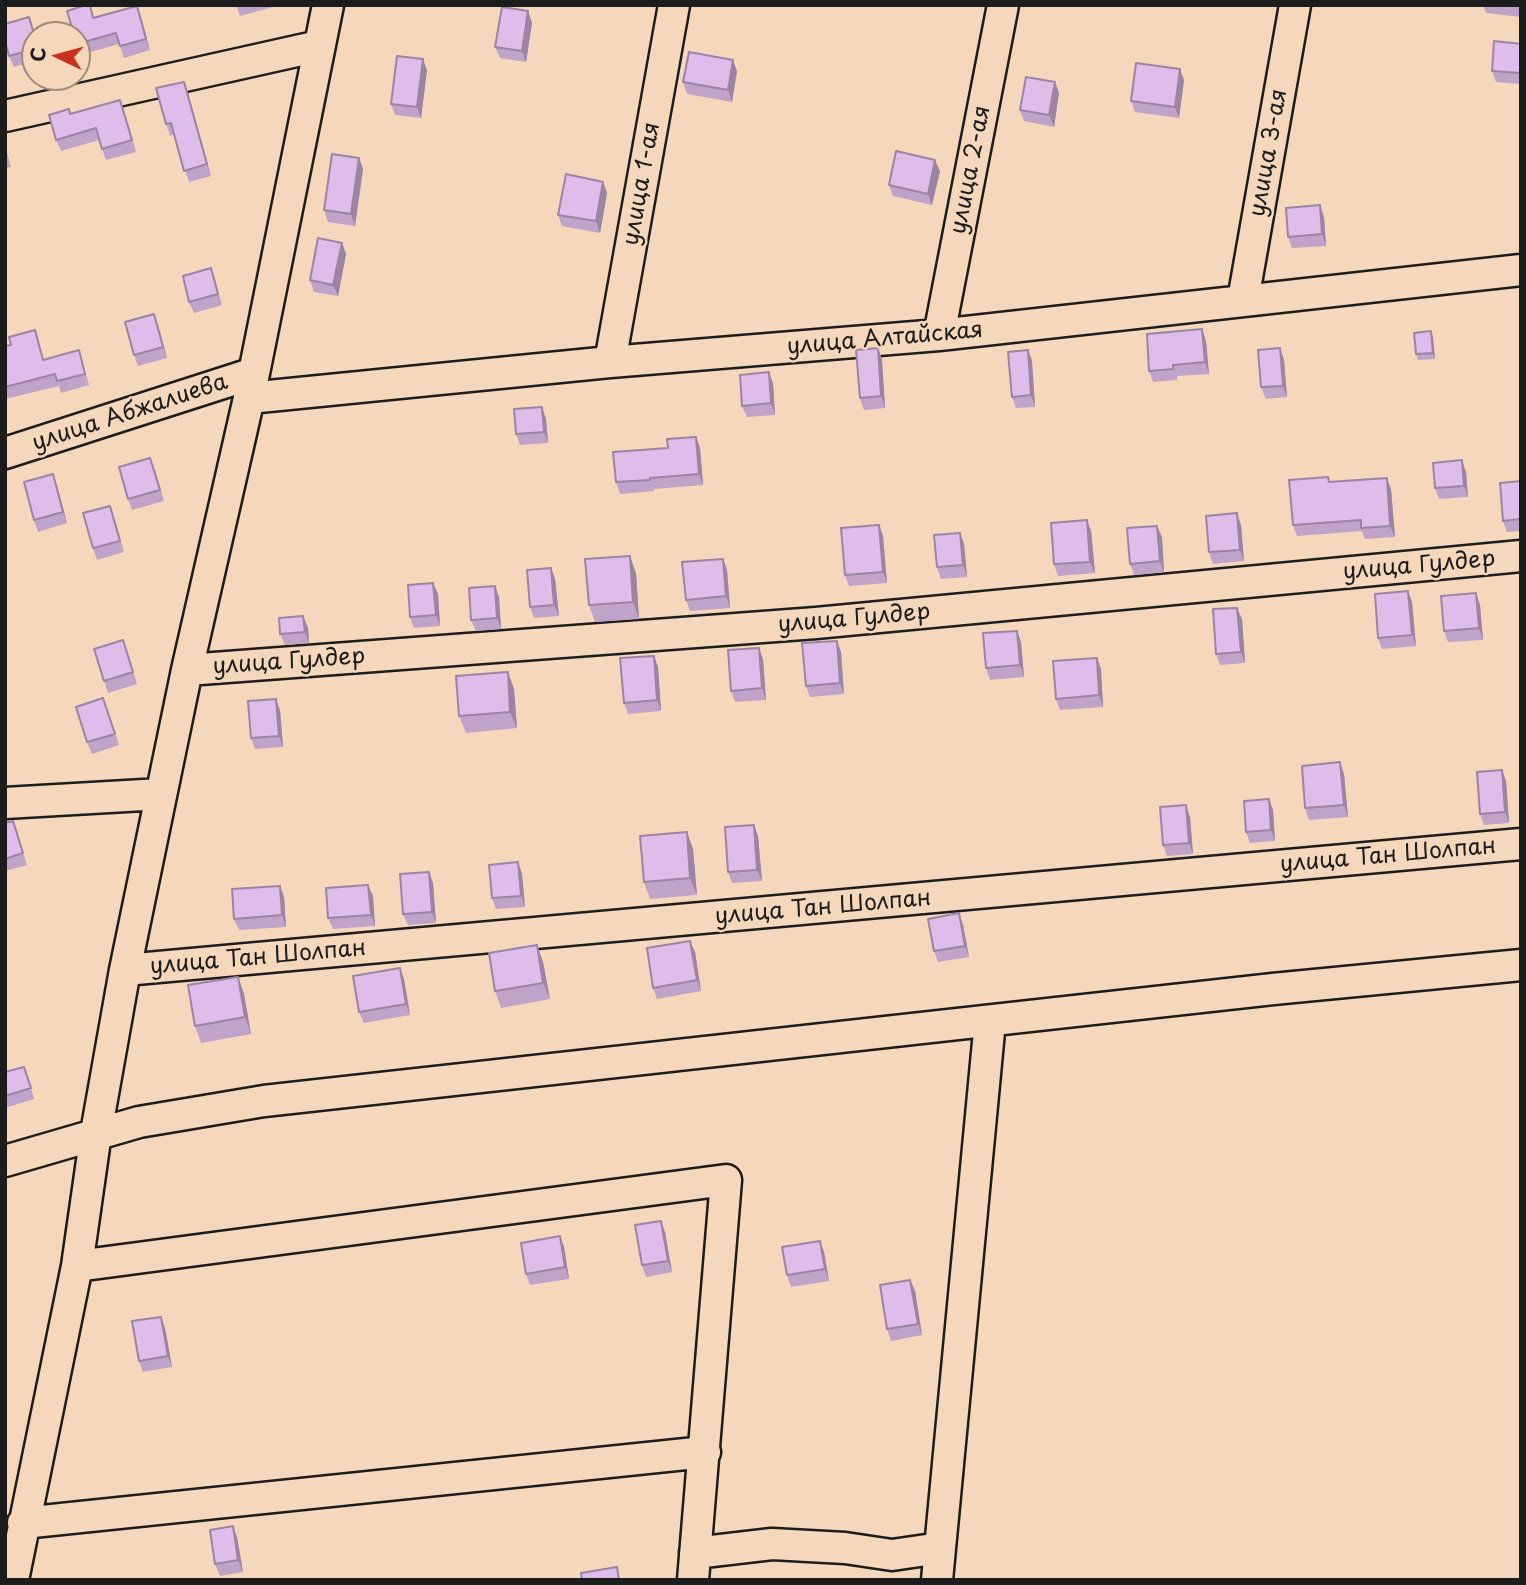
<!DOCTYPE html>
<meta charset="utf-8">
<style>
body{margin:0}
#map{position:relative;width:1526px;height:1585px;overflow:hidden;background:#f5d7bb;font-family:"Playpen Sans",sans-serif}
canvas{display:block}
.frame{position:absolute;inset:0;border:7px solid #1c1c1c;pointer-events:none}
.north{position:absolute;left:21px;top:21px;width:70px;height:70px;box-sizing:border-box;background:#f5d7bb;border:2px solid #9e8c7b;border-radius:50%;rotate:275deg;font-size:19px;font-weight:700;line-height:28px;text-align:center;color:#1c1c1c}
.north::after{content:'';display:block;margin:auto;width:24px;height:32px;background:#c8321e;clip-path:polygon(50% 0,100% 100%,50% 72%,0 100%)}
</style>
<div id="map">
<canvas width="1526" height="1585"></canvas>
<div class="frame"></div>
<div class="north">С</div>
</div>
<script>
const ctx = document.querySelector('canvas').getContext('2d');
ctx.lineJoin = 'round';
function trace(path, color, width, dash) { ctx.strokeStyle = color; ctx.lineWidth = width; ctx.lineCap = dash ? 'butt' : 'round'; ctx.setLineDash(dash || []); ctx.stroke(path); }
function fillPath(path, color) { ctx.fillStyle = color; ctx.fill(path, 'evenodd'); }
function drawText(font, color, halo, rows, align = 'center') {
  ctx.font = font + ' "Playpen Sans",sans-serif'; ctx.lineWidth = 5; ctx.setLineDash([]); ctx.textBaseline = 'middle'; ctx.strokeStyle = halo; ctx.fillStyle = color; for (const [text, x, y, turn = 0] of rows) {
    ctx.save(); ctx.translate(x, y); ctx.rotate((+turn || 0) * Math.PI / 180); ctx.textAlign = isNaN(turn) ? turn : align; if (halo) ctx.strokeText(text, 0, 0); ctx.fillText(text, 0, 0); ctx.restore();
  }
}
const minor = new Path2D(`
 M5,116L319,46
 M1243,300L1295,5
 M939,335L1003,5
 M610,362L674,5
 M249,398L610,362L939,335L1521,270
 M5,453L254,373
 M187,670L816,623L1521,556
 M5,803L161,794
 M125,970L1521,844
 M5,1161L139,1122L264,1101L1273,989L1521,965
 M77,1266L726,1180L693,1580
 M23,1523L705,1452
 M695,1553L772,1544L845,1548L892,1555L940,1548
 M13,1580L77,1266L96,1133L125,970L187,670L249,398L328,5
 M937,1580L990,1021`);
const wall = new Path2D(`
 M236,5H272L273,7L240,16Z
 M1483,5H1521V17L1486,13Z
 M137,6L150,50L124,58L119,44L80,55L77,46V35L94,18Z
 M528,11L532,23L526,62L500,58L495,47Z
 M35,35V61L14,67L9,56Z
 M1521,44V84L1496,82L1492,71Z
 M427,70L421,118L395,115L391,104Z
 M737,71L732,102L687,94L683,82Z
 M1184,80L1179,118L1135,112L1131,101Z
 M184,82L211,176L189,182L174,134L170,136L166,124Z
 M1055,82L1059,93L1054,127L1024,121L1020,110Z
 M120,100L136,152L106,160L99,140L61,151L56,140L71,114Z
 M5,145L11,167L5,168Z
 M359,158L363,169L355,226L328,222L324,210Z
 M940,171L932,205L893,196L889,185Z
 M603,182L607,193L600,233L562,226L558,215Z
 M1324,217L1326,246L1292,248L1288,237Z
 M342,243L346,254L338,296L314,292L310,280Z
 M215,280L222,305L194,313L189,302Z
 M158,325L167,358L138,366L134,355Z
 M35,330L44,360L79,350L89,385L61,393L59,386L5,399V346L11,345Z
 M1433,337L1435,359L1418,360L1416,354Z
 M1206,341L1209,374L1177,376V380L1153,382L1149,371Z
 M878,348L882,360L885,408L864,410L860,398Z
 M1280,348L1284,360L1287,397L1266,399L1261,387Z
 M1028,350L1032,361L1035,407L1016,408L1012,397Z
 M769,372L773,384L775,415L747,417L742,406Z
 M546,419L548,443L520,445L516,434Z
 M700,448L703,485L654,489V491L620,494L616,482Z
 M155,469L164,501L132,510L128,499Z
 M1466,472L1468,497L1439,499L1435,488Z
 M1521,481V531L1507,532L1503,521Z
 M1330,482L1391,489L1395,537L1365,539L1362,531L1297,536L1293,525Z
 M57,486L67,523L38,532L34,520Z
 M114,517L124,552L97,560L93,548Z
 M879,525L883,536L887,583L849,586L845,575Z
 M1241,525L1244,561L1213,564L1209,552Z
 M1091,531L1095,573L1058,576L1054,564Z
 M960,533L964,544L967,577L941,579L937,567Z
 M1162,537L1164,572L1134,575L1130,564Z
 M723,559L727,570L730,608L690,611L686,600Z
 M551,568L555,579L559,616L534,618L530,607Z
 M636,573L639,619L595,622L589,605Z
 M495,586L499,597L501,629L476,631L471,620Z
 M1476,593L1480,605L1483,640L1448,642L1444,631Z
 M438,594L440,626L414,628L410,617Z
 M1412,602L1416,646L1382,649L1378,638Z
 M303,616L308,628L309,643L285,645L280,634Z
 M1242,619L1245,663L1220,665L1216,654Z
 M1017,631L1021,642L1024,677L990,680L986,668Z
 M837,641L841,652L844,694L810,697L806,686Z
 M127,652L137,684L108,693L104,681Z
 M763,659L766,700L735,702L731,691Z
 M658,667L661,711L628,714L624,703Z
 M1101,669L1103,707L1060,710L1056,699Z
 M508,672L514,689L517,728L466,733L459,716Z
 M103,698L119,745L92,754L87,742Z
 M280,710L283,747L255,749L251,738Z
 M1502,770L1506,781L1509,823L1484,825L1480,814Z
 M1344,774L1348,817L1309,820L1305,808Z
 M1273,810L1275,841L1250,843L1246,832Z
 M1190,817L1193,854L1167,856L1163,845Z
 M13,821L27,865L5,871V823Z
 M758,836L762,881L732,883L728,872Z
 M693,849L697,895L650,899L644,882Z
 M518,862L522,874L525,907L496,909L492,898Z
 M433,883L436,923L408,925L403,914Z
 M280,886L284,897L286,927L239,930L234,919Z
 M373,896L375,926L333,929L328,918Z
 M959,913L963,925L969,957L938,962L934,951Z
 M690,941L695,952L701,991L657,999L653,988Z
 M543,962L550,999L501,1008L495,991Z
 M238,977L244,994L251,1034L201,1043L195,1026Z
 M404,979L410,1015L364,1023L359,1012Z
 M5,1072L28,1077L34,1099L5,1108Z
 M665,1232L672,1272L646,1277L642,1265Z
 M560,1236L564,1247L569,1279L530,1285L526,1274Z
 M824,1252L829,1281L791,1287L787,1275Z
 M910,1280L915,1291L922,1335L891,1341L887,1329Z
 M165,1328L172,1367L143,1372L139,1361Z
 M237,1537L243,1572L220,1576L215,1564Z`);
const shadedWall = new Path2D(`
 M137,6L141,17L150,50L146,39Z
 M528,11L532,23L526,62L522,51Z
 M423,59L427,70L421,118L417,107Z
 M733,60L737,71L732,102L728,90Z
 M1180,69L1184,80L1179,118L1175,107Z
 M184,82L188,93L211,176L207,164Z
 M1055,82L1059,93L1054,127L1049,115Z
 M120,100L124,111L136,152L132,140Z
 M359,158L363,169L355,226L351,214Z
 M935,160L940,171L932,205L928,194Z
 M603,182L607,193L600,233L596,221Z
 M1320,205L1324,217L1326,246L1322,234Z
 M342,243L346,254L338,296L333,285Z
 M154,314L158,325L167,358L163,347Z
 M1202,329L1206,341L1209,374L1205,362Z
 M1431,331L1433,337L1435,359L1433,353Z
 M878,348L882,360L885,408L881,396Z
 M1280,348L1284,360L1287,397L1283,386Z
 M1028,350L1032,361L1035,407L1031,395Z
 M769,372L773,384L775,415L771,403Z
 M542,407L546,419L548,443L544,432Z
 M696,437L700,448L703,485L699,474Z
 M1462,460L1466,472L1468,497L1464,486Z
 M53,474L57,486L67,523L63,512Z
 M1387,478L1391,489L1395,537L1390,526Z
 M1237,513L1241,525L1244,561L1240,550Z
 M1087,520L1091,531L1095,573L1090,562Z
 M879,525L883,536L887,583L883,572Z
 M1157,526L1162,537L1164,572L1160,561Z
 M960,533L964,544L967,577L963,565Z
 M630,556L636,573L639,619L633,602Z
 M723,559L727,570L730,608L726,596Z
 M551,568L555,579L559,616L554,605Z
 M433,583L438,594L440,626L436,615Z
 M495,586L499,597L501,629L497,618Z
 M1408,591L1412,602L1416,646L1412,635Z
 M1476,593L1480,605L1483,640L1479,628Z
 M1237,608L1242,619L1245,663L1241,652Z
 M303,616L308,628L309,643L305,632Z
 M1017,631L1021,642L1024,677L1020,665Z
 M837,641L841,652L844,694L840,683Z
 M759,648L763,659L766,700L762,688Z
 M654,656L658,667L661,711L657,700Z
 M1097,658L1101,669L1103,707L1099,695Z
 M508,672L514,689L517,728L510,712Z
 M276,699L280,710L283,747L279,736Z
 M1340,762L1344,774L1348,817L1344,805Z
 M1502,770L1506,781L1509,823L1505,812Z
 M1269,799L1273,810L1275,841L1271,830Z
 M1186,805L1190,817L1193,854L1189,843Z
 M754,825L758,836L762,881L757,870Z
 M687,832L693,849L697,895L690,878Z
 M518,862L522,874L525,907L521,896Z
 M429,872L433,883L436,923L432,912Z
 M368,885L373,896L375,926L371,915Z
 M280,886L284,897L286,927L282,915Z
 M959,913L963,925L969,957L965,946Z
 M690,941L695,952L701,991L697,980Z
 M537,945L543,962L550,999L543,983Z
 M400,968L404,979L410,1015L406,1004Z
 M238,977L244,994L251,1034L245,1017Z
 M661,1221L665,1232L672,1272L668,1261Z
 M560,1236L564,1247L569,1279L565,1267Z
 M820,1241L824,1252L829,1281L825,1269Z
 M910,1280L915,1291L922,1335L918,1324Z
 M161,1317L165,1328L172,1367L168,1356Z
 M233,1526L237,1537L243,1572L238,1560Z`);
const building = new Path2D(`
 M86,5H90L93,18L137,6L146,39L120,46L116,33L77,44V35H74L67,11Z
 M502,7L528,11L522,51L495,47Z
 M29,17L35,37V49L9,56L5,41V24Z
 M1494,41L1521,44V73L1492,71Z
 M689,52L733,60L728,90L683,82Z
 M397,56L423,59L417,107L391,104Z
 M1136,63L1180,69L1175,107L1131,101Z
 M1026,77L1055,82L1049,115L1020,110Z
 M184,82L207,164L184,171L171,123L166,124L156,88Z
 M120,100L132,140L102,149L96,128L56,140L49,115L69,109L70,114Z
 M896,151L935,160L928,194L889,185Z
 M332,154L359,158L351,214L324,210Z
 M566,174L603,182L596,221L558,215Z
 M1320,205L1322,234L1288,237L1286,208Z
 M318,238L342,243L333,285L310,280Z
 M211,268L218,294L189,302L183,276Z
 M154,314L163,347L134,355L125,322Z
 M1202,329L1205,362L1173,365V369L1149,371L1147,334Z
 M35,330L43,360L79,350L85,374L57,381L55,374L5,387V346L11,345L9,337Z
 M1431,331L1433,353L1416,354L1414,333Z
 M878,348L881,396L860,398L856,350Z
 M1280,348L1283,386L1261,387L1258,350Z
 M1028,350L1031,395L1012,397L1008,352Z
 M769,372L771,403L742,406L740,375Z
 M542,407L544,432L516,434L514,409Z
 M696,437L699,474L650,478V480L616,482L613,452L668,448L667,439Z
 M150,458L160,490L128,499L119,467Z
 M1462,460L1464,486L1435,488L1433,463Z
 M53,474L63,512L34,520L24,482Z
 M1328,477L1329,482L1387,478L1390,526L1361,528V520L1293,525L1289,480Z
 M1521,481V519L1503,521L1500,483Z
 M110,506L120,541L93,548L83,513Z
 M1237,513L1240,550L1209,552L1206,516Z
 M1087,520L1090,562L1054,564L1051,523Z
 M879,525L883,572L845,575L841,528Z
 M1157,526L1160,561L1130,564L1127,528Z
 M960,533L963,565L937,567L934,535Z
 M630,556L633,602L589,605L585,559Z
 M723,559L726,596L686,600L682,562Z
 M551,568L554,605L530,607L527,570Z
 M433,583L436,615L410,617L408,585Z
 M495,586L497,618L471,620L469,588Z
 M1408,591L1412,635L1378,638L1375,594Z
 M1476,593L1479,628L1444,631L1441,596Z
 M1237,608L1241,652L1216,654L1213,609Z
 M303,616L305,632L280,634L279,618Z
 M1017,631L1020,665L986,668L983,633Z
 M123,640L133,672L104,681L94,649Z
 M837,641L840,683L806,686L802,643Z
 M759,648L762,688L731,691L728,650Z
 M654,656L657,700L624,703L620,658Z
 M1097,658L1099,695L1056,699L1053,661Z
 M508,672L510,712L459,716L456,676Z
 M103,698L115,734L87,742L76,707Z
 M276,699L279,736L251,738L248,701Z
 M1340,762L1344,805L1305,808L1302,766Z
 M1502,770L1505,812L1480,814L1477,772Z
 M1269,799L1271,830L1246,832L1244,801Z
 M1186,805L1189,843L1163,845L1160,807Z
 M13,821L23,853L5,859V823Z
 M754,825L757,870L728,872L725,827Z
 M687,832L690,878L644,882L640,836Z
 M518,862L521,896L492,898L489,865Z
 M429,872L432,912L403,914L400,874Z
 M368,885L371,915L328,918L326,888Z
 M280,886L282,915L234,919L232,889Z
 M959,913L965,946L934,951L928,919Z
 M690,941L697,980L653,988L647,948Z
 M537,945L543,983L495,991L489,953Z
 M400,968L406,1004L359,1012L353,976Z
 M238,977L245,1017L195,1026L188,985Z
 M24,1067L31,1088L5,1096V1072Z
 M661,1221L668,1261L642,1265L635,1225Z
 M560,1236L565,1267L526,1274L521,1243Z
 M820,1241L825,1269L787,1275L782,1247Z
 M910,1280L918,1324L887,1329L880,1285Z
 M161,1317L168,1356L139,1361L132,1321Z
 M233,1526L238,1560L215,1564L210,1530Z
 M617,1567L619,1580H582L581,1573Z`);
const streetNames = [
 ["улица 3-ая",1269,153,-80],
 ["улица 2-ая",971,170,-79],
 ["улица 1-ая",642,184,-80],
 ["улица Алтайская",885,339,-5],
 ["улица Абжалиева",130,413,-18],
 ["улица Гулдер",1419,566,-5],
 ["улица Гулдер",854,619,-5],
 ["улица Гулдер",289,662,-4],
 ["улица Тан Шолпан",1388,856,-5],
 ["улица Тан Шолпан",823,908,-5],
 ["улица Тан Шолпан",258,958,-5]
];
trace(minor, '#1c1c1c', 35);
trace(minor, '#f5d7bb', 30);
fillPath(wall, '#bfa3c9');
fillPath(shadedWall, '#9b84a4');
fillPath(building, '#debdea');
trace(building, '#9b84a4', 2);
drawText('23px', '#1c1c1c', '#f5d7bb', streetNames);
</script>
